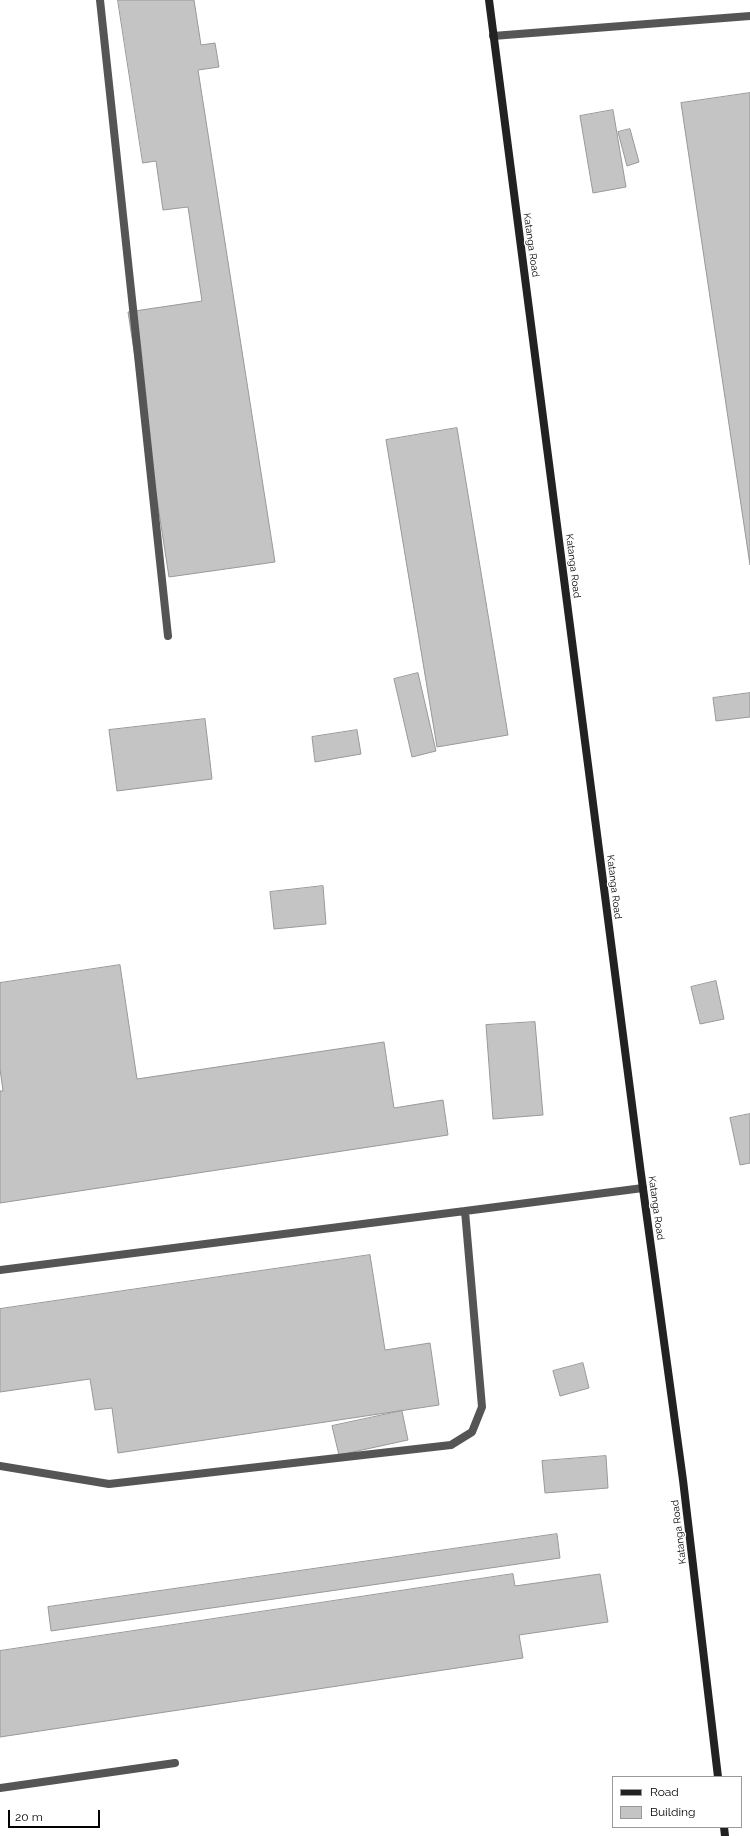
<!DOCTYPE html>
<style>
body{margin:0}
#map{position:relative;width:750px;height:1836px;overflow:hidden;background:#fff;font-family:Raleway,sans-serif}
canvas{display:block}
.legend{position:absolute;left:612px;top:1776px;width:130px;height:52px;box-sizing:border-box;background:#fff;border:1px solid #999;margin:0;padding:5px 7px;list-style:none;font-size:12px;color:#000}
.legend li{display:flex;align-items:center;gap:8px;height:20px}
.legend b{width:20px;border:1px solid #999}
.scale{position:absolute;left:8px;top:1810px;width:92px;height:18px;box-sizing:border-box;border:2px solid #000;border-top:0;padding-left:5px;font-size:12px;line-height:14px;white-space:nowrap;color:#000;-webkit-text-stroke:3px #fff;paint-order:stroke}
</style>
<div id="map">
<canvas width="750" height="1836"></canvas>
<ul class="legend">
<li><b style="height:5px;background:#222"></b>Road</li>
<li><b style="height:11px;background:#c4c4c4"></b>Building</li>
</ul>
<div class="scale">20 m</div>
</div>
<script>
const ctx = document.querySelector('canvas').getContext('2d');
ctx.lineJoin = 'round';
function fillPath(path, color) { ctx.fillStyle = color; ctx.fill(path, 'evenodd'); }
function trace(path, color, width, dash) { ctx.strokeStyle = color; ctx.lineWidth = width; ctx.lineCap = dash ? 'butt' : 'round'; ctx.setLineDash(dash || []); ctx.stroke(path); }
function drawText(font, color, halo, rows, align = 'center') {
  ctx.font = font + ' Raleway,sans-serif'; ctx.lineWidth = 3; ctx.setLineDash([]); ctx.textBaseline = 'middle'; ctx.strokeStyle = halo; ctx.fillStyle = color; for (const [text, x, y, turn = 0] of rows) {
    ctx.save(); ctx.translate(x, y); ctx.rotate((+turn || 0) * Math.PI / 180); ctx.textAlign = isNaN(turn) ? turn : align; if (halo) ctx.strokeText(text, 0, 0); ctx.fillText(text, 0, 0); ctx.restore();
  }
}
const building = new Path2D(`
 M118,0H194L201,45L215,43L219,67L198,70L275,562L169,577L128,312L202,301L188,207L163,210L156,161L143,163Z
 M750,93V565L681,103Z
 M613,110L626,187L593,193L580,116Z
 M630,129L639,162L627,166L618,132Z
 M457,428L508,735L437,747L386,440Z
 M418,673L436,751L412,757L394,679Z
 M750,693V717L716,721L713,698Z
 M205,719L212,779L117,791L109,730Z
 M357,730L361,754L315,762L312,737Z
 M323,886L326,924L274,929L270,892Z
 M120,965L137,1079L384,1042L394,1108L443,1100L448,1135L0,1203V1091H3L0,1069V983Z
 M716,981L724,1019L700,1024L691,987Z
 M535,1022L543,1115L493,1119L486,1025Z
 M750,1114V1163L740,1165L730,1118Z
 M370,1255L385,1350L430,1343L439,1405L118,1453L112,1408L95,1410L90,1379L0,1392V1309Z
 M583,1363L589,1388L560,1396L553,1371Z
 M402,1411L408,1440L339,1455L332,1426Z
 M606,1456L608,1488L545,1493L542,1461Z
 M557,1534L560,1558L51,1631L48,1607Z
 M513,1574L515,1586L600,1574L608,1622L519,1635L523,1658L0,1737V1651Z`);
const lane = new Path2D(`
 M100,0L168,636
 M493,36L750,16
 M0,1270L465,1211
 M0,1466L109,1484L451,1445L472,1432L482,1407L465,1211L643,1188
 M0,1788L175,1763`);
const secondary = new Path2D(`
 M489,0L641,1174L683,1480L718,1777
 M724,1827L725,1836`);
const streetNames = [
 ["Katanga Road",531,245,82],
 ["Katanga Road",573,566,83],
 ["Katanga Road",614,887,83],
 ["Katanga Road",656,1208,82],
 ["Katanga Road",679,1532,-97]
];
fillPath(building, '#c4c4c4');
trace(building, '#999', 1);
trace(lane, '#555', 8);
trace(secondary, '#222', 8);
drawText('10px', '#000', '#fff', streetNames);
</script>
